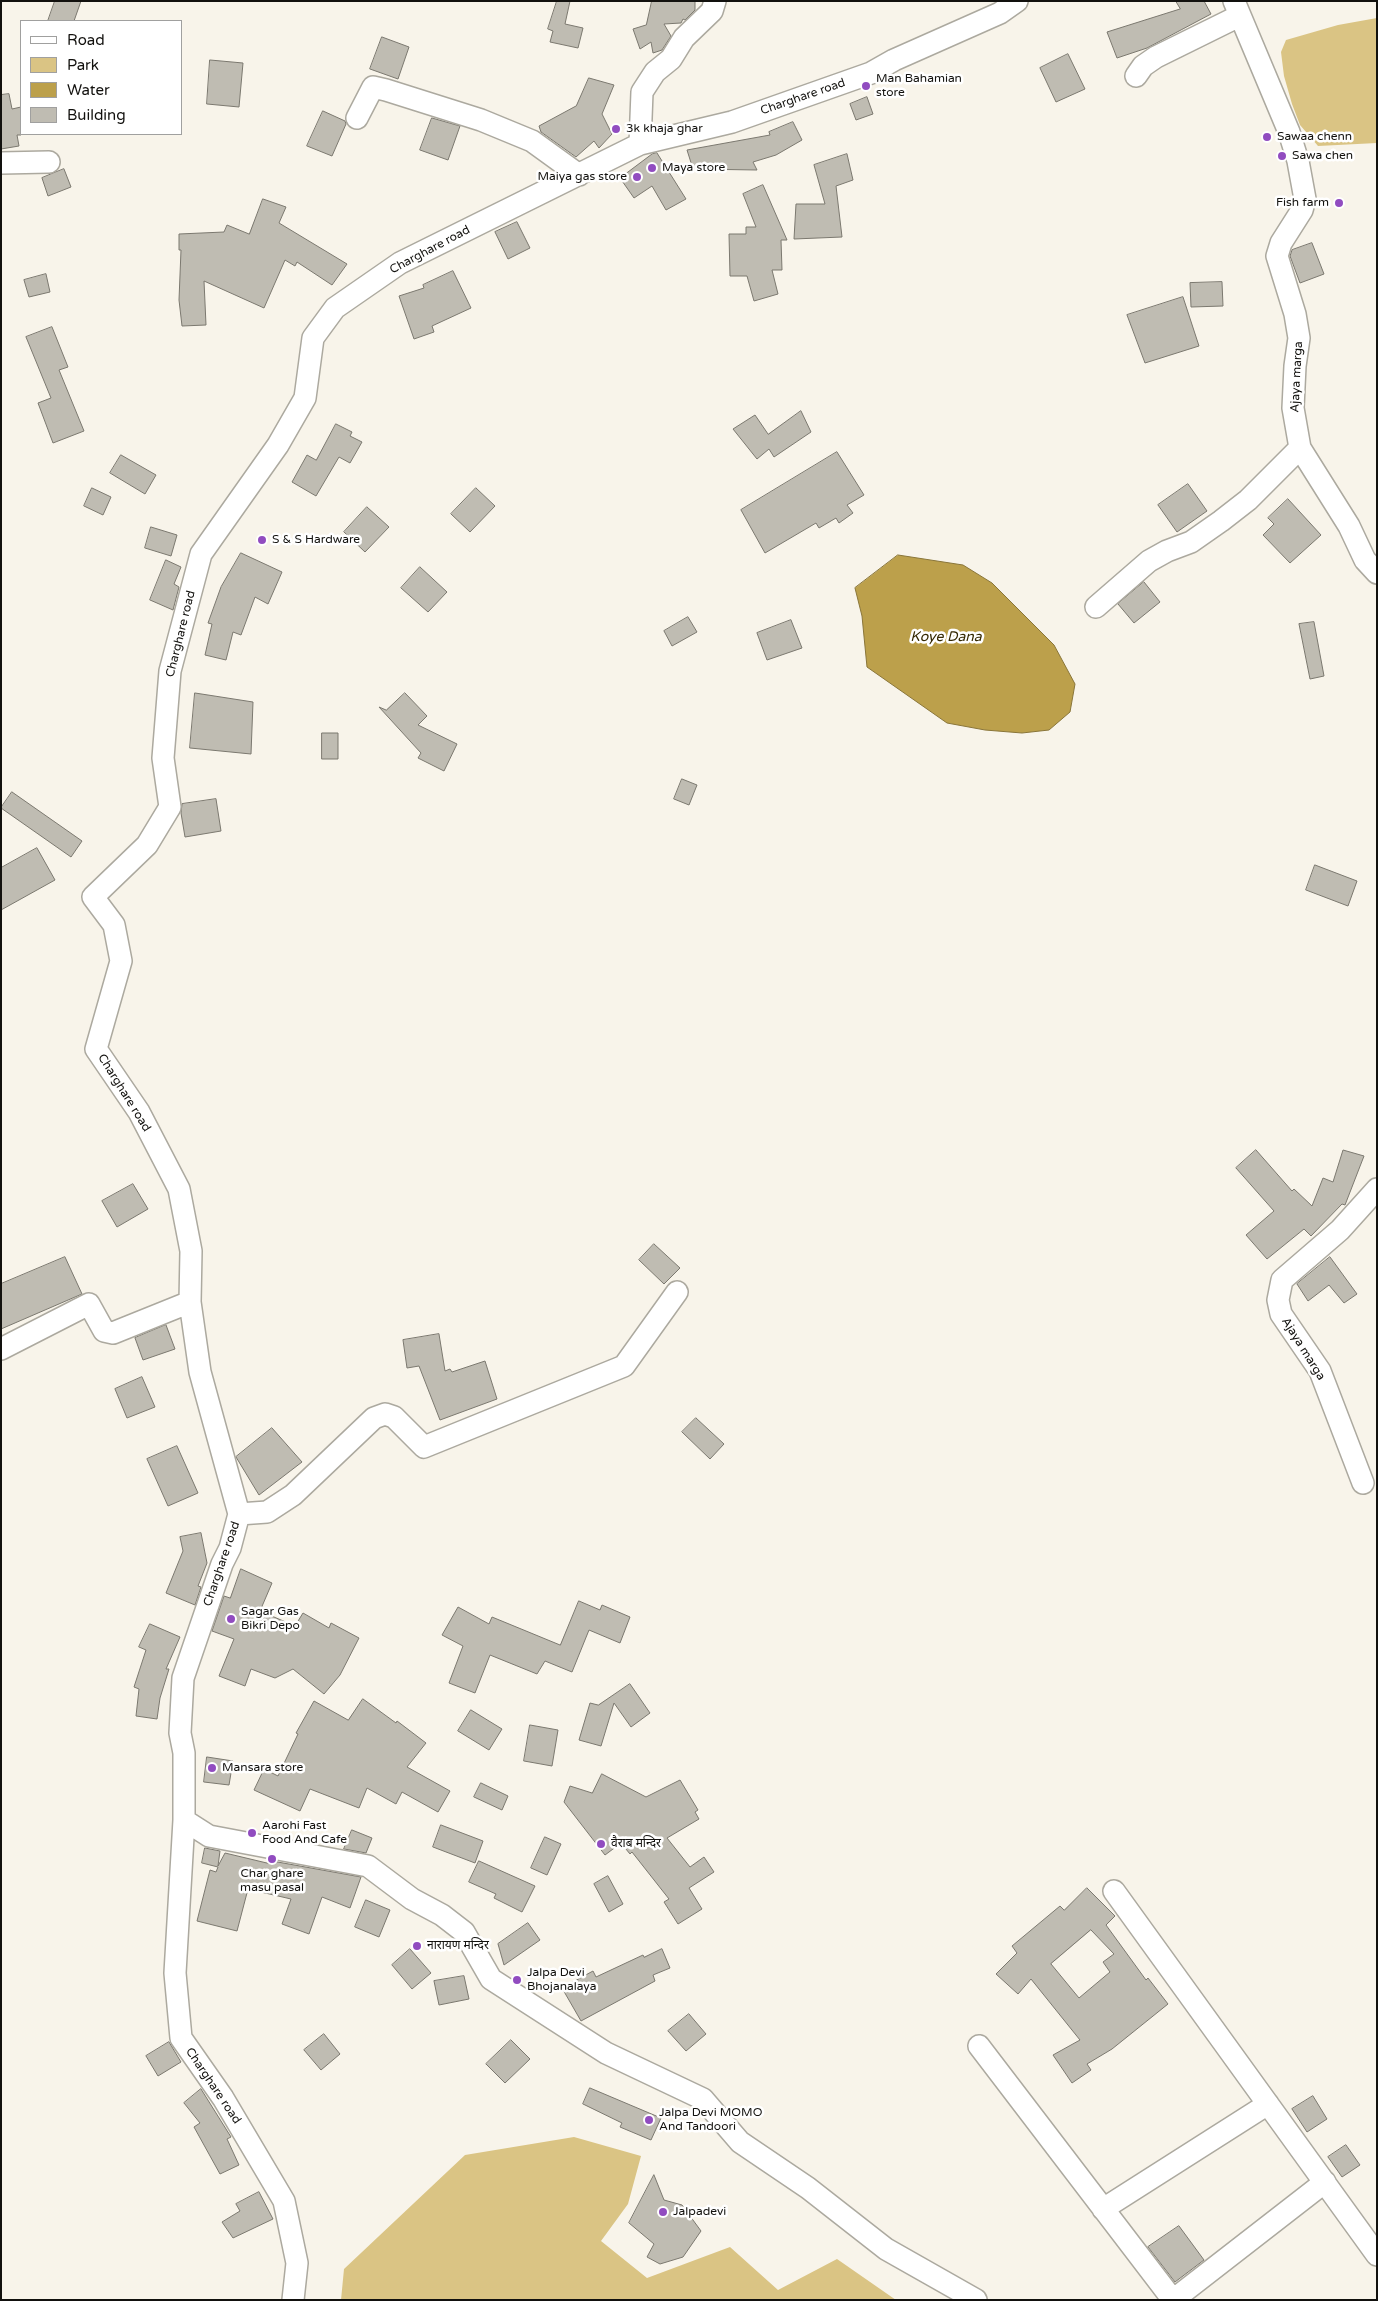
<!DOCTYPE html>
<meta charset="utf-8">
<style>
body{margin:0}
#map{position:relative;width:1378px;height:2301px;overflow:hidden;background:#f8f4ea;font-family:"Varela Round",sans-serif}
canvas{display:block}
.frame{position:absolute;inset:0;border:2px solid #12110e;pointer-events:none}
.legend{position:absolute;left:20px;top:20px;width:162px;height:115px;box-sizing:border-box;background:#fff;border:1px solid #a0a09f;margin:0;padding:6px 9px;list-style:none;font-size:15px;color:#12110e}
.legend li{display:flex;align-items:center;gap:10px;height:25px}
.legend b{width:25px;border:1px solid #a0a09f}
</style>
<div id="map">
<canvas width="1378" height="2301"></canvas>
<div class="frame"></div>
<ul class="legend">
<li><b style="height:6px;background:#fff"></b>Road</li>
<li><b style="height:14px;background:#dac484"></b>Park</li>
<li><b style="height:14px;background:#bca04b"></b>Water</li>
<li><b style="height:14px;background:#bfbcb2"></b>Building</li>
</ul>
</div>
<script>
const ctx = document.querySelector('canvas').getContext('2d');
ctx.lineJoin = 'round';
function fillPath(path, color) { ctx.fillStyle = color; ctx.fill(path, 'evenodd'); }
function trace(path, color, width, dash) { ctx.strokeStyle = color; ctx.lineWidth = width; ctx.lineCap = dash ? 'butt' : 'round'; ctx.setLineDash(dash || []); ctx.stroke(path); }
function drawText(font, color, halo, rows, align = 'center') {
  ctx.font = font + ' "Varela Round","Noto Sans Devanagari",sans-serif'; ctx.lineWidth = 5; ctx.setLineDash([]); ctx.textBaseline = 'middle'; ctx.strokeStyle = halo; ctx.fillStyle = color; for (const [text, x, y, turn = 0] of rows) {
    ctx.save(); ctx.translate(x, y); ctx.rotate((+turn || 0) * Math.PI / 180); ctx.textAlign = isNaN(turn) ? turn : align; if (halo) ctx.strokeText(text, 0, 0); ctx.fillText(text, 0, 0); ctx.restore();
  }
}
const green = new Path2D(`
 M1377,18V143L1318,146L1300,125L1292,104L1284,76L1281,52L1286,40L1338,25Z
 M574,2137L641,2156L628,2204L601,2241L647,2278L730,2247L778,2290L837,2259L896,2300H341L344,2269L465,2155Z`);
const water = new Path2D(`
 M898,555L963,565L992,583L1054,645L1075,684L1070,712L1049,730L1022,733L985,730L947,723L867,667L862,616L855,588Z`);
const building = new Path2D(`
 M55,1H81L74,21H48Z
 M557,1H570L565,24L583,28L578,48L550,42L553,31L548,29Z
 M652,1H695V10L685,20L683,19L681,23L664,24L671,36L662,50L653,53L651,42L640,49L633,29L646,25Z
 M1176,1H1204L1211,14L1147,48L1117,58L1107,32L1180,9Z
 M382,37L409,47L398,79L370,69Z
 M1068,54L1085,89L1056,102L1040,68Z
 M210,60L243,63L239,107L207,104Z
 M589,78L614,85L602,114L612,134L599,148L594,141L576,157L541,132L539,126L576,106Z
 M9,94L12,109L21,107V135H17L19,146L1,149V95Z
 M867,97L873,114L856,120L850,104Z
 M323,111L345,121L346,124L332,156L307,146Z
 M432,118L460,126L448,160L420,150Z
 M793,122L802,140L776,155L753,162L757,170L693,169L687,150L770,135L769,132Z
 M657,153L686,199L666,210L652,186L634,198L620,178L652,154Z
 M847,154L853,180L836,186L842,237L794,239L796,204H825L814,165Z
 M64,169L71,187L48,196L42,178Z
 M763,185L787,240H781L782,270H772L778,294L754,301L747,276H730L729,234H746V227H756L743,194Z
 M263,199L286,207L279,223L347,264L332,285L297,262L295,266L285,260L264,308L204,281L206,325L182,326L179,300L181,250H179V234L224,232L227,225L249,234Z
 M517,222L530,248L508,259L495,232Z
 M1312,243L1324,274L1300,283L1290,256L1292,250Z
 M453,271L471,308L432,326L434,332L414,339L399,296L424,288L423,285Z
 M46,274L50,292L29,297L24,280Z
 M1222,282L1223,306L1191,307L1190,283Z
 M1183,297L1199,346L1145,363L1127,315Z
 M52,327L68,367L59,370L84,431L53,443L38,403L51,398L26,337Z
 M801,411L811,432L774,457L769,449L757,459L733,429L755,415L768,434Z
 M336,424L352,432L350,436L362,442L350,463L339,457L316,496L292,482L307,455L316,460Z
 M837,452L864,495L847,505L853,513L839,523L836,518L819,528L816,523L765,553L741,510Z
 M121,455L156,475L145,494L110,473Z
 M1188,484L1207,511L1177,532L1158,505Z
 M92,488L111,497L103,515L84,506Z
 M476,488L495,506L470,532L451,514Z
 M1288,499L1321,535L1290,563L1263,535L1274,524L1268,518Z
 M367,507L389,527L365,552L344,532Z
 M151,527L177,535L171,556L145,548Z
 M241,553L282,572L268,604L255,597L241,635L233,632L226,660L205,655L212,624L208,623L221,587Z
 M166,560L181,567L174,584L179,587L173,610L150,600Z
 M420,567L447,592L428,612L401,588Z
 M1144,582L1160,602L1134,623L1118,604Z
 M688,617L697,632L672,646L664,631Z
 M791,620L802,648L767,660L757,633Z
 M1314,622L1324,676L1310,679L1299,624Z
 M195,693L253,702L251,754L190,748Z
 M405,693L427,716L418,725L457,744L444,771L418,758L421,753L379,707L386,710Z
 M322,733H338V759H322Z
 M682,779L697,785L689,805L674,799Z
 M12,792L82,841L71,857L1,808Z
 M216,799L221,831L185,837L181,813L182,804Z
 M37,848L55,880L1,910V868Z
 M1315,865L1357,881L1348,906L1306,890Z
 M1256,1150L1292,1191L1294,1189L1312,1206L1323,1178L1333,1182L1343,1150L1364,1156L1345,1205L1342,1204L1311,1236L1304,1229L1267,1259L1246,1235L1274,1211L1236,1168Z
 M133,1184L148,1209L117,1227L102,1201Z
 M654,1244L680,1268L664,1284L639,1260Z
 M65,1257L82,1294L1,1329V1284Z
 M1330,1257L1357,1294L1344,1303L1329,1285L1308,1301L1297,1284Z
 M166,1325L175,1349L143,1360L135,1338Z
 M439,1334L445,1371L450,1369L452,1372L485,1361L497,1399L440,1420L419,1366L407,1368L403,1340Z
 M142,1377L155,1407L127,1418L115,1389Z
 M696,1418L724,1444L710,1459L682,1432Z
 M272,1428L302,1462L259,1495L236,1457Z
 M177,1446L198,1493L168,1506L147,1459Z
 M201,1533L207,1563L198,1586L201,1587L195,1605L166,1593L183,1551L180,1537Z
 M241,1569L272,1583L260,1611L295,1626L303,1613L329,1628L331,1623L359,1638L340,1675L324,1694L293,1669L275,1678L251,1669L245,1686L219,1676L234,1639L212,1631L224,1596L230,1598Z
 M579,1601L600,1610L602,1605L630,1617L620,1643L589,1630L572,1672L545,1661L537,1674L490,1655L475,1693L449,1683L463,1646L442,1635L458,1607L489,1624L492,1617L560,1645Z
 M150,1624L180,1637L166,1669H169L160,1698L157,1719L136,1716L139,1689L134,1687L146,1650L139,1647Z
 M630,1684L650,1713L631,1727L614,1703L601,1746L579,1740L590,1703L598,1705Z
 M363,1699L396,1723L397,1721L426,1743L407,1767L450,1791L438,1812L402,1792L396,1804L367,1788L359,1808L310,1789L300,1811L254,1790L264,1769L278,1776L298,1734L296,1733L314,1701L348,1720Z
 M471,1710L502,1729L489,1750L458,1731Z
 M530,1725L558,1730L552,1766L524,1761Z
 M207,1757L233,1761L229,1785L204,1782Z
 M602,1774L646,1797L680,1780L698,1810L695,1812L699,1819L667,1838L690,1867L704,1857L714,1872L689,1888L702,1909L678,1924L664,1902L669,1899L632,1852L630,1854L621,1843L605,1855L564,1802L570,1786L592,1793Z
 M481,1783L508,1796L502,1810L474,1797Z
 M441,1825L483,1841L475,1863L433,1847Z
 M352,1830L372,1838L366,1853L344,1849Z
 M545,1837L561,1844L547,1875L531,1868Z
 M205,1848L220,1851L218,1866L225,1853L271,1864L272,1861L361,1877L350,1908L322,1897L309,1934L282,1924L291,1899L248,1889L237,1931L197,1921L210,1870L216,1872L218,1867L202,1863Z
 M479,1861L535,1886L522,1912L494,1898L496,1894L469,1882Z
 M608,1876L623,1904L609,1912L594,1884Z
 M1087,1888L1115,1916L1106,1925L1146,1980L1148,1978L1168,2004L1112,2049L1087,2064L1091,2070L1072,2083L1053,2055L1080,2040L1031,1979L1018,1994L996,1974L1017,1953L1012,1946L1060,1906L1064,1910ZM1091,1930L1114,1954L1103,1962L1110,1972L1079,1998L1051,1964Z
 M366,1900L390,1910L379,1937L355,1927Z
 M528,1923L540,1940L504,1965L498,1944Z
 M410,1949L431,1973L412,1989L392,1965Z
 M662,1949L670,1968L653,1975L655,1981L581,2021L562,1988L593,1971L596,1977L643,1955L644,1957Z
 M464,1976L469,1999L439,2005L434,1981Z
 M689,2014L706,2034L686,2051L668,2031Z
 M324,2034L340,2054L321,2070L304,2050Z
 M511,2040L530,2059L505,2083L486,2064Z
 M169,2042L181,2062L158,2076L146,2056Z
 M590,2088L661,2118L651,2140L620,2127L622,2123L583,2104Z
 M201,2089L231,2137L227,2139L239,2165L220,2174L194,2127L200,2123L184,2103Z
 M1313,2096L1327,2119L1307,2132L1292,2109Z
 M1346,2145L1360,2165L1342,2177L1328,2157Z
 M654,2175L664,2200L682,2205L701,2231L683,2257L660,2264L647,2257L654,2244L629,2223Z
 M259,2192L273,2219L233,2238L222,2222L240,2211L236,2204Z
 M1179,2226L1204,2260L1175,2282L1148,2247Z`);
const minor = new Path2D(`
 M1234,1L1289,132L1298,161L1305,199L1302,210L1281,243L1277,256L1295,314L1299,338L1295,366L1293,408L1300,448L1349,526L1365,560L1377,573
 M1136,76L1143,66L1156,57L1239,16
 M357,118L373,87L386,90L481,120L532,141L579,175
 M640,144L642,92L655,72L671,59L684,38L712,11L715,1
 M1,163L49,162
 M1096,607L1149,561L1167,551L1191,542L1221,521L1248,500L1300,448
 M1,1349L89,1304L104,1331L113,1333L190,1302
 M1363,1483L1320,1371L1281,1314L1278,1300L1282,1280L1340,1230L1377,1189
 M239,1514L267,1512L293,1495L374,1418L385,1414L394,1417L424,1447L624,1366L677,1292
 M184,1820L209,1836L368,1866L412,1899L442,1915L464,1932L491,1979L606,2053L703,2099L740,2142L808,2188L886,2249L976,2300
 M1114,1891L1377,2255
 M979,2046L1173,2300L1325,2182
 M1103,2209L1268,2104
 M293,2300L297,2263L284,2201L223,2098L181,2038L175,1973L184,1820V1753L180,1733L183,1678L222,1564L230,1548L239,1514L200,1372L190,1302L191,1251L179,1189L139,1112L96,1049L121,961L114,925L93,897L147,845L170,807L163,758L170,671L201,554L278,445L305,398L313,338L335,308L400,263L640,144L732,122L871,73L894,60L1000,13L1017,1`);
const markers = [
 [866,86,5,"#914cc0"],
 [616,129,5,"#914cc0"],
 [1267,137,5,"#914cc0"],
 [1282,156,5,"#914cc0"],
 [652,168,5,"#914cc0"],
 [637,177,5,"#914cc0"],
 [1339,203,5,"#914cc0"],
 [262,540,5,"#914cc0"],
 [231,1619,5,"#914cc0"],
 [212,1768,5,"#914cc0"],
 [252,1833,5,"#914cc0"],
 [601,1844,5,"#914cc0"],
 [272,1859,5,"#914cc0"],
 [417,1946,5,"#914cc0"],
 [517,1980,5,"#914cc0"],
 [649,2120,5,"#914cc0"],
 [663,2212,5,"#914cc0"]
];
const poiNames = [
 ["Man Bahamian",876,79],
 ["store",876,93],
 ["3k khaja ghar",626,129],
 ["Sawaa chenn",1277,137],
 ["Sawa chen",1292,156],
 ["Maya store",662,168],
 ["Maiya gas store",627,177,"right"],
 ["Fish farm",1329,203,"right"],
 ["S & S Hardware",272,540],
 ["Sagar Gas",241,1612],
 ["Bikri Depo",241,1626],
 ["Mansara store",222,1768],
 ["Aarohi Fast",262,1826],
 ["Food And Cafe",262,1840],
 ["वैराब मन्दिर",611,1844],
 ["Char ghare",272,1874,"center"],
 ["masu pasal",272,1888,"center"],
 ["नारायण मन्दिर",427,1946],
 ["Jalpa Devi",527,1973],
 ["Bhojanalaya",527,1987],
 ["Jalpa Devi MOMO",659,2113],
 ["And Tandoori",659,2127],
 ["Jalpadevi",673,2212]
];
const streetNames = [
 ["Charghare road",803,97,-19],
 ["Charghare road",430,250,-28],
 ["Ajaya marga",1297,377,-87],
 ["Charghare road",181,634,-76],
 ["Charghare road",124,1093,58],
 ["Ajaya marga",1303,1349,58],
 ["Charghare road",222,1564,-71],
 ["Charghare road",213,2086,56]
];
const waterNames = [
 ["Koye Dana",946,637]
];
fillPath(green, '#dac484');
fillPath(water, '#bca04b');
trace(water, '#897539', 1);
fillPath(building, '#bfbcb2');
trace(building, '#7b786f', 1);
trace(minor, '#aca99f', 24);
trace(minor, '#fff', 21);
for (const [x, y, r, color] of markers) { const dot = new Path2D(); dot.arc(x, y, r, 0, 2 * Math.PI); ctx.fillStyle = color; ctx.fill(dot); trace(dot, '#fff', 2); }
drawText('12px', '#12110e', '#fff', poiNames, 'left');
drawText('12px', '#12110e', '#fff', streetNames);
drawText('italic 14px', '#342802', '#fff', waterNames);
</script>
